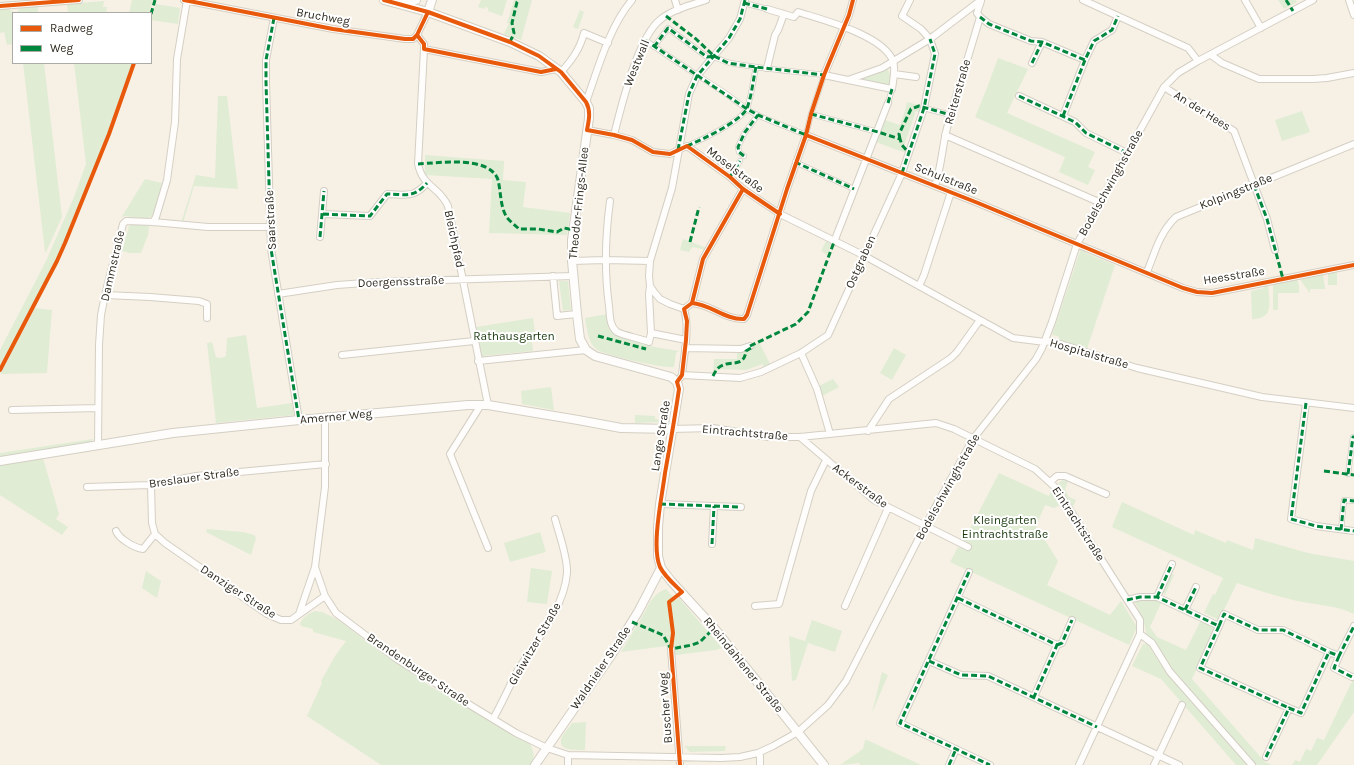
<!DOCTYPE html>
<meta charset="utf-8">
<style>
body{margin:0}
#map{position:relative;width:1354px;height:765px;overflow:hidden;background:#f7f1e5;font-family:Karla,sans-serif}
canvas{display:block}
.legend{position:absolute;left:12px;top:12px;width:140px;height:52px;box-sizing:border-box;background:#fff;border:1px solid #acaaa5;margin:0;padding:5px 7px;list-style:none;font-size:12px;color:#2f2a1f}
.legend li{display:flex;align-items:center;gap:8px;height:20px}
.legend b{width:20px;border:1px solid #acaaa5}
</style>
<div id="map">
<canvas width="1354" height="765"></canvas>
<ul class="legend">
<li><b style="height:5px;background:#e8590c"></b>Radweg</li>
<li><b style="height:5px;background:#00873e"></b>Weg</li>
</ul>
</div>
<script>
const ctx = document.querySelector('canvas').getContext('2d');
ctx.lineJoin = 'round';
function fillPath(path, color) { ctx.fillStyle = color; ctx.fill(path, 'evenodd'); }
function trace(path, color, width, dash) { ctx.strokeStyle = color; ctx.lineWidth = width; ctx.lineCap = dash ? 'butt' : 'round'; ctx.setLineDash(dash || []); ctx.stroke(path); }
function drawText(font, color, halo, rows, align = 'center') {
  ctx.font = font + ' Karla,sans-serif'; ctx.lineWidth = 4; ctx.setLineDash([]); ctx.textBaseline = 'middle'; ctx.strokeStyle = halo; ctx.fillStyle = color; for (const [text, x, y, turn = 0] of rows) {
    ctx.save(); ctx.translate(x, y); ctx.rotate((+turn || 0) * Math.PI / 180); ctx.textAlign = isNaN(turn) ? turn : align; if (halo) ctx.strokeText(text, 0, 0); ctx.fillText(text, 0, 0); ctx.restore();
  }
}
const green = new Path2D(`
 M132,0H153L149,13H129Z
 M481,0H507L502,16L488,11V8L485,7L484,9L478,7Z
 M514,0H532L521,40L504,34L509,23H507Z
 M1278,0H1296L1297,2L1284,9Z
 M104,1L103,7H107L106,13H68L67,4Z
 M156,4L180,8L178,24L151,20Z
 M38,6V13H17L20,8Z
 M0,9H9L13,12V44L7,45L4,32L0,33Z
 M580,10L584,12L578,29L573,27Z
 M998,58L1028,69L1007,113L1095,152L1088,167L1095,170L1088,185L1059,172L1065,157L975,117L987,88Z
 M23,63H44L62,217L46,252H45Z
 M74,63H132C110,127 87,191 60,253C42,292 21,329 0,366V350L46,261L74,197L86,164Z
 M888,69L891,77L890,86L857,80Z
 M218,96H227L238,189L194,186L183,223H181L196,175L215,178Z
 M907,102L922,106L920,113L916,111L904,146L908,149L906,153L876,142L885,120L900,125L905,111Z
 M1302,111L1310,132L1282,141L1275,120Z
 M425,155L504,161L503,180L526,182L523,207L570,213L567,235L489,233L492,179L425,175Z
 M145,179L162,183L153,215L147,219L124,216L121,218Z
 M132,224L149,226L148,235L141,253H130L122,251L129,226Z
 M683,239L707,248L700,261L699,260L701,257H702L703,249L692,247L689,252L680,250Z
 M826,241L831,244L827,255L821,251Z
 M1082,249L1087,250L1086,253L1115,265L1087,349L1060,340L1058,336L1052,335L1080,251Z
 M1337,272V285H1328V273Z
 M1323,274L1325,289H1310V293L1309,292L1301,281V277Z
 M1297,278L1299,286V293H1278V310H1273V283Z
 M559,281H568L571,310L563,311Z
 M1268,284C1269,302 1275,319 1252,319L1251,291L1264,288V285Z
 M35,308L52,310L47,373L0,374Z
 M608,314L610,328L649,342V346L679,351L676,353L674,367C665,369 603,355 596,349C587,341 587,328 585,318Z
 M533,318L536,340L532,341L533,351L482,356L476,327Z
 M246,335L257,408L292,403L294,415L216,423L207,343L212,342L216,357L218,358L225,357L226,355L227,338Z
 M759,342L770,364V366L763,369V364L746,370L719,369L716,373H713L714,359H737V350H742Z
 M894,348L906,355L892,380L880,373Z
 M833,379L839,387L822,396L819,386Z
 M551,387L554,410L522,404L521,391Z
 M635,415L655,416V419L661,420L660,422L635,423Z
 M93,439L90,444L0,457V453Z
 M43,458L59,514L56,519L68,527L62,535L0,495V464Z
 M999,473L1049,496L1051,491L1060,505L1054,508L1045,505L1036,526L1058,561L1047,585L1110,615L1121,601L1137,627L1129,645L950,562L958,547L960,548Z
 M1063,480L1068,481L1065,490L1069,497L1076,500L1073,507L1058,483Z
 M1122,502L1194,535L1195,530L1226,543L1227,540L1253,550L1255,538L1308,553L1354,561V614C1336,605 1316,605 1297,601C1276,596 1256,590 1237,583L1219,620L1204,613L1213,594L1215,595L1223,578L1112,527Z
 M207,529L243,532L254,535L256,538L251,555L206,532Z
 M540,532L546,552L510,562L504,543Z
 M531,568L552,571L547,604L527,602Z
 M146,571L161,581L157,598L142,588Z
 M1171,574L1174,575L1165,595L1162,591L1169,575Z
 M666,589L676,600L679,598L722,648L716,650L676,655L666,646L621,652L646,610C649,601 657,592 666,589Z
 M1141,599H1155L1162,601L1150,627L1157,637L1186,650L1201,620L1216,627L1192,679L1265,762L1272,765H1256L1172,670L1153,640L1146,635C1146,624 1140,611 1134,601Z
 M315,611L322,612L337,619L375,648L430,686L530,743C533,751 536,757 531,765H381L307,716L322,683L321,681L335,656L346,641L313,632V629L301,626L300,623C304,617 307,614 315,611Z
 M812,620L842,631L835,652L808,643L796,680L792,681L789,636L805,641Z
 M1143,644H1147L1149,646L1167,674L1248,765H1236L1161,679L1132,666Z
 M882,672L888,675L872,713Z
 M1354,677V712L1317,765H1292L1295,760L1300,762L1306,749L1311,751L1317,738L1324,740Z
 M586,722L585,750C579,750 559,752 561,740C562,734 569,728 572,723Z
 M865,740H867L921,765H860L859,763L840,765L863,749Z
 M684,746H726L725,751L690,752Z`);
const pedestrian = new Path2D(`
 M744,3L767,9
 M645,40C670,58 696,74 722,91C734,99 745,109 757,115C773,122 790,128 806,135L811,114L824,75C793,71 761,69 731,63C721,62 718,55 707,57L668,28L654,47
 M888,103L892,89
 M924,108L951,115
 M811,114L878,132
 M687,146C701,140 742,121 747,108C752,95 753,80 756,67
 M744,156L739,152L738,147L745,132L758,115
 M795,162L854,189
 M730,177L740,161
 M1348,474L1353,437H1354
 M1341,530L1344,500L1354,501`);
const minor = new Path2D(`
 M184,0L333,29L405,39H413L417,35L428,12
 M675,0L678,10
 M853,0L849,15L824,75L848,80L882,68L930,39L981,0
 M1083,0L1188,48L1198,61
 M1245,0L1261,28
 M1349,0L1354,15
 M0,6L79,0
 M767,9L794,17L798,12C823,20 883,35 893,61C896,69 893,81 892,89L848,80
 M980,17L989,24L1031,41L1042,42L1085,60
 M274,18L266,60V82L271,249L299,420
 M417,35L424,44V49L418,164C423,188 439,186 448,206L488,405
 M424,49L541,72L556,69
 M1211,55L1222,63L1259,79H1313L1327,78L1354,73
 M1032,63L1042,42
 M767,68L775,35L778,30L784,14
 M561,72C572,60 580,49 584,33L608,43
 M894,74L916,77
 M1164,87L1234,131L1267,219L1275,250
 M1019,96L1075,122L1086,133L1127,153
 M586,102C598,69 609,27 632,0
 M1063,116L1085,60L1094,41L1112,30L1118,16
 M587,130L614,135L632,140L653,152L670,154L687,146L730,177L743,189L780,214L863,255L1013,338L1045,342L1051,341L1137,368L1262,397L1354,408
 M614,135C621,107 638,36 661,19C674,9 691,5 706,0
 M945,135L1101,203
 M935,186C941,168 942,150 946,132C956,93 969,56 980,17L977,13L981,1
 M610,201C605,238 604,270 609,306C610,314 609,326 617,332C622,335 642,339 649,342L651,333
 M323,214L370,216L387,194C405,194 413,199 427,183
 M153,222L156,217L167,180L175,122L177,59L187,0
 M320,237L324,191
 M834,242L888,103
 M572,261L605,260L650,261
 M1147,272C1155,252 1160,232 1176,217L1354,144
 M553,276L557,316L577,314
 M650,286L649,294L651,333L686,340
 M919,286L924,275L951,192
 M278,294L337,285L379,282L573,276
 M105,295L150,297L199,301L207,304V318
 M692,303L703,259L743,189
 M684,309L692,303C710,304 725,320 744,319L747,315L787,189L806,135L978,203L1183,288L1197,292L1212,293L1354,265
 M684,309L670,304L660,299L654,292L650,286L649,276L650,261L672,188L689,94L697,76L729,38L740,19L745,0
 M685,348L741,349L750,346
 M801,353L817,389L830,434
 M342,355L474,341
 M478,361L586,350
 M682,375L740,378L761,372L801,353L828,335L902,173L924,108L935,54L930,39L921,29L902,16L910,0
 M680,378L682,375C684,354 690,329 684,309
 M1306,403L1291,519L1316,526L1354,531
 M478,405L479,408L450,454L488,548
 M12,410L98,408
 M325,418V487L315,567L325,596L336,613L397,659L470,705L516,733L547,748L568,755L721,758L740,757L758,753L773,746L798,732L828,705L846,681L925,526L973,439L1036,359L1042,348L1052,322L1077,244L1164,87L1178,73L1198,61L1313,0
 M672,429L713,428L768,437H800L936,423L954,429L1035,469L1056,488L1140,620V634L1079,765
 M868,431L889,399L951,358L957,352L980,320
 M800,437L874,500L968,547
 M98,445L99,345L101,315L105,295L123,224L126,221L153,222L208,227H270
 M1050,482L1057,476H1065L1106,494
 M151,485L152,523L155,534L165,543L267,614L281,620H291L325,596
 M87,487L151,485L196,476L326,464
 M660,504L741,507
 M116,531C119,539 135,548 143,549L155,534
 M712,544L714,506
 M969,572L900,723L990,765
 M1157,597L1172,564
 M958,598L1057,645L1034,697
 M1127,600L1140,597H1157L1219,626L1224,614L1258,630H1283L1329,652
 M755,606L779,604L811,491L826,460
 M845,606L888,508
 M1185,610L1196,587
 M299,614L315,567
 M1219,626L1200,668L1289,708
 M1140,634L1152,643L1170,672L1252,765
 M1057,645L1062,643L1072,620
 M671,649L680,765
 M1339,656L1334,668L1352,677
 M929,661L961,675L988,676L1179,765
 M493,719C501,705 508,690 515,675C533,644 564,610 567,573C568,558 559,534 555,519
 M758,753L760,756V765
 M1266,757L1289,708L1301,713L1329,652L1339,656L1354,626
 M568,765V755
 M949,765L956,749
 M1154,765L1182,705`);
const secondary = new Path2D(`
 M384,0L428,12L510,42L539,56L561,72L586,102L589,108V118L572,240V261L577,314L580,339L586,350L595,356L671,377L677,382L679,389L660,504L658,527V556L661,568L671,581L714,628L824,765
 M400,2L416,0
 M428,12L432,0
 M0,461L173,433L299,420L468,405H488L578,420L621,428L672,429
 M535,765L610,657L638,612L661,568`);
const quiet = new Path2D(`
 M1286,0L1293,11
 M744,3L767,9
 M151,14L155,0
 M666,16L696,39L714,56L728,63L756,67L824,75L823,77
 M980,17L989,24L1031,41L1042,42L1085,60
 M274,18L266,60V82L271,249L299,420
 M645,40L747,109L758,115L806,135V132
 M510,42L514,33L512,23L517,2L519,0
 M654,47L668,28L707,57L714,56
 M1032,63L1042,42
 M1019,96L1075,122L1086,133L1127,153
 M888,103L892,89
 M811,114L878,132L900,139L902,145L909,153
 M1063,116L1085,60L1094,41L1112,30L1118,16
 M900,139L899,134L911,109L919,106L951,115
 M687,146C701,140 742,121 747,108C752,95 753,80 756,67
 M678,150L689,94L697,76L729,38L740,19L745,0
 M744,156L739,152L738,147L745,132L758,115
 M795,162L854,189
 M418,164C438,163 490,155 498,180C501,192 500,205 506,216C509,221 515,225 519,229H538L557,232L564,228L574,230
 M902,173L924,108L935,54L930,39
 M730,177L740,161
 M1254,185L1267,219L1283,279
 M323,214L370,216L387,194C405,194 413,199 427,183
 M320,237L324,191
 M690,242L699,207
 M598,336L646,349
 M750,346L796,324L808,312L834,242
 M713,376C715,372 717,368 721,366C731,360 744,368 746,351L751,348
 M1306,403L1291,519L1316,526L1354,531
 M1324,471L1354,475
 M1348,474L1353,437H1354
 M660,504L741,507
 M1341,530L1344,500L1354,501
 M712,544L714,506
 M969,572L900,723L990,765
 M1157,597L1172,564
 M958,598L1057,645L1034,697
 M1127,600L1140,597H1157L1219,626L1224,614L1258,630H1283L1329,652
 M1185,610L1196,587
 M632,622L663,635L671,649L692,645L700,642L714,628
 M1219,626L1200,668L1289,708
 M1057,645L1062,643L1072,620
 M1339,656L1334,668L1352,677
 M929,661L961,675L988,676L1097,727
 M1266,757L1289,708L1301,713L1329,652L1339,656L1354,626
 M949,765L956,749`);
const cycleway = new Path2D(`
 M184,0L333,29L405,39H413L417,35L428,12
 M384,0L428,12L510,42L539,56L561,72L586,102C591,111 589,120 587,130L614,135L632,140L653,152L670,154L687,146L730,177L743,189L780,214
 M0,6L79,0
 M417,35L424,44V49L541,72L556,69
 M806,135L978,203L1183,288L1197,292L1212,293L1354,265
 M692,303L703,259L743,189
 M0,370L57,261L65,243L109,134L134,63
 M680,765L671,649L673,633L669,602L682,592C675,585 665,577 660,567C651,546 662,497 665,473C670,445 675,417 679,389L677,382L682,375L686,340L687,321L684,309L692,303C710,304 725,320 744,319L747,315L787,189L806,135L811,114L824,75L849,15L853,0`);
const streetNames = [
 ["Bruchweg",323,17,10],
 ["Westwall",637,63,-68],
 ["Reiterstraße",958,92,-74],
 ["An der Hees",1202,111,32],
 ["Moselstraße",735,170,37],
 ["Schulstraße",946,179,22],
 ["Bodelschwinghstraße",1111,183,-61],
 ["Kolpingstraße",1236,192,-22],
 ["Theodor-Frings-Allee",579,203,-84],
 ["Saarstraße",271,220,-93],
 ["Bleichpfad",454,239,78],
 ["Ostgraben",861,262,-66],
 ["Dammstraße",113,266,-77],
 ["Heesstraße",1234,276,-9],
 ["Doergensstraße",401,282,-2],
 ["Hospitalstraße",1089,354,16],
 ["Amerner Weg",336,417,-5],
 ["Eintrachtstraße",745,433,5],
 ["Lange Straße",661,436,-81],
 ["Breslauer Straße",194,478,-8],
 ["Ackerstraße",860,486,37],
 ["Bodelschwinghstraße",948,487,-61],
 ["Eintrachtstraße",1078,524,57],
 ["Danziger Straße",238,592,33],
 ["Gleiwitzer Straße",535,644,-60],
 ["Rheindahlener Straße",743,665,51],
 ["Waldnieler Straße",601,668,-56],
 ["Brandenburger Straße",418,670,34],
 ["Buscher Weg",666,708,-94]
];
const parkNames = [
 ["Rathausgarten",514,337],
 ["Kleingarten",1005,521],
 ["Eintrachtstraße",1005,535]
];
fillPath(green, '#e0ecd4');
trace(pedestrian, '#d4cfc4', 6);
trace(minor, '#d4cfc4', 8);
trace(secondary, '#d4cfc4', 10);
trace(pedestrian, '#fefdfb', 4.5);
trace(minor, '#fefdfb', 6);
trace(secondary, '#fefdfb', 8);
trace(quiet, '#00873e', 3, [6, 3]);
trace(cycleway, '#e8590c', 4);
drawText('12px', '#2f2a1f', '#fff', streetNames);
drawText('12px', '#17380b', '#fff', parkNames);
</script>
